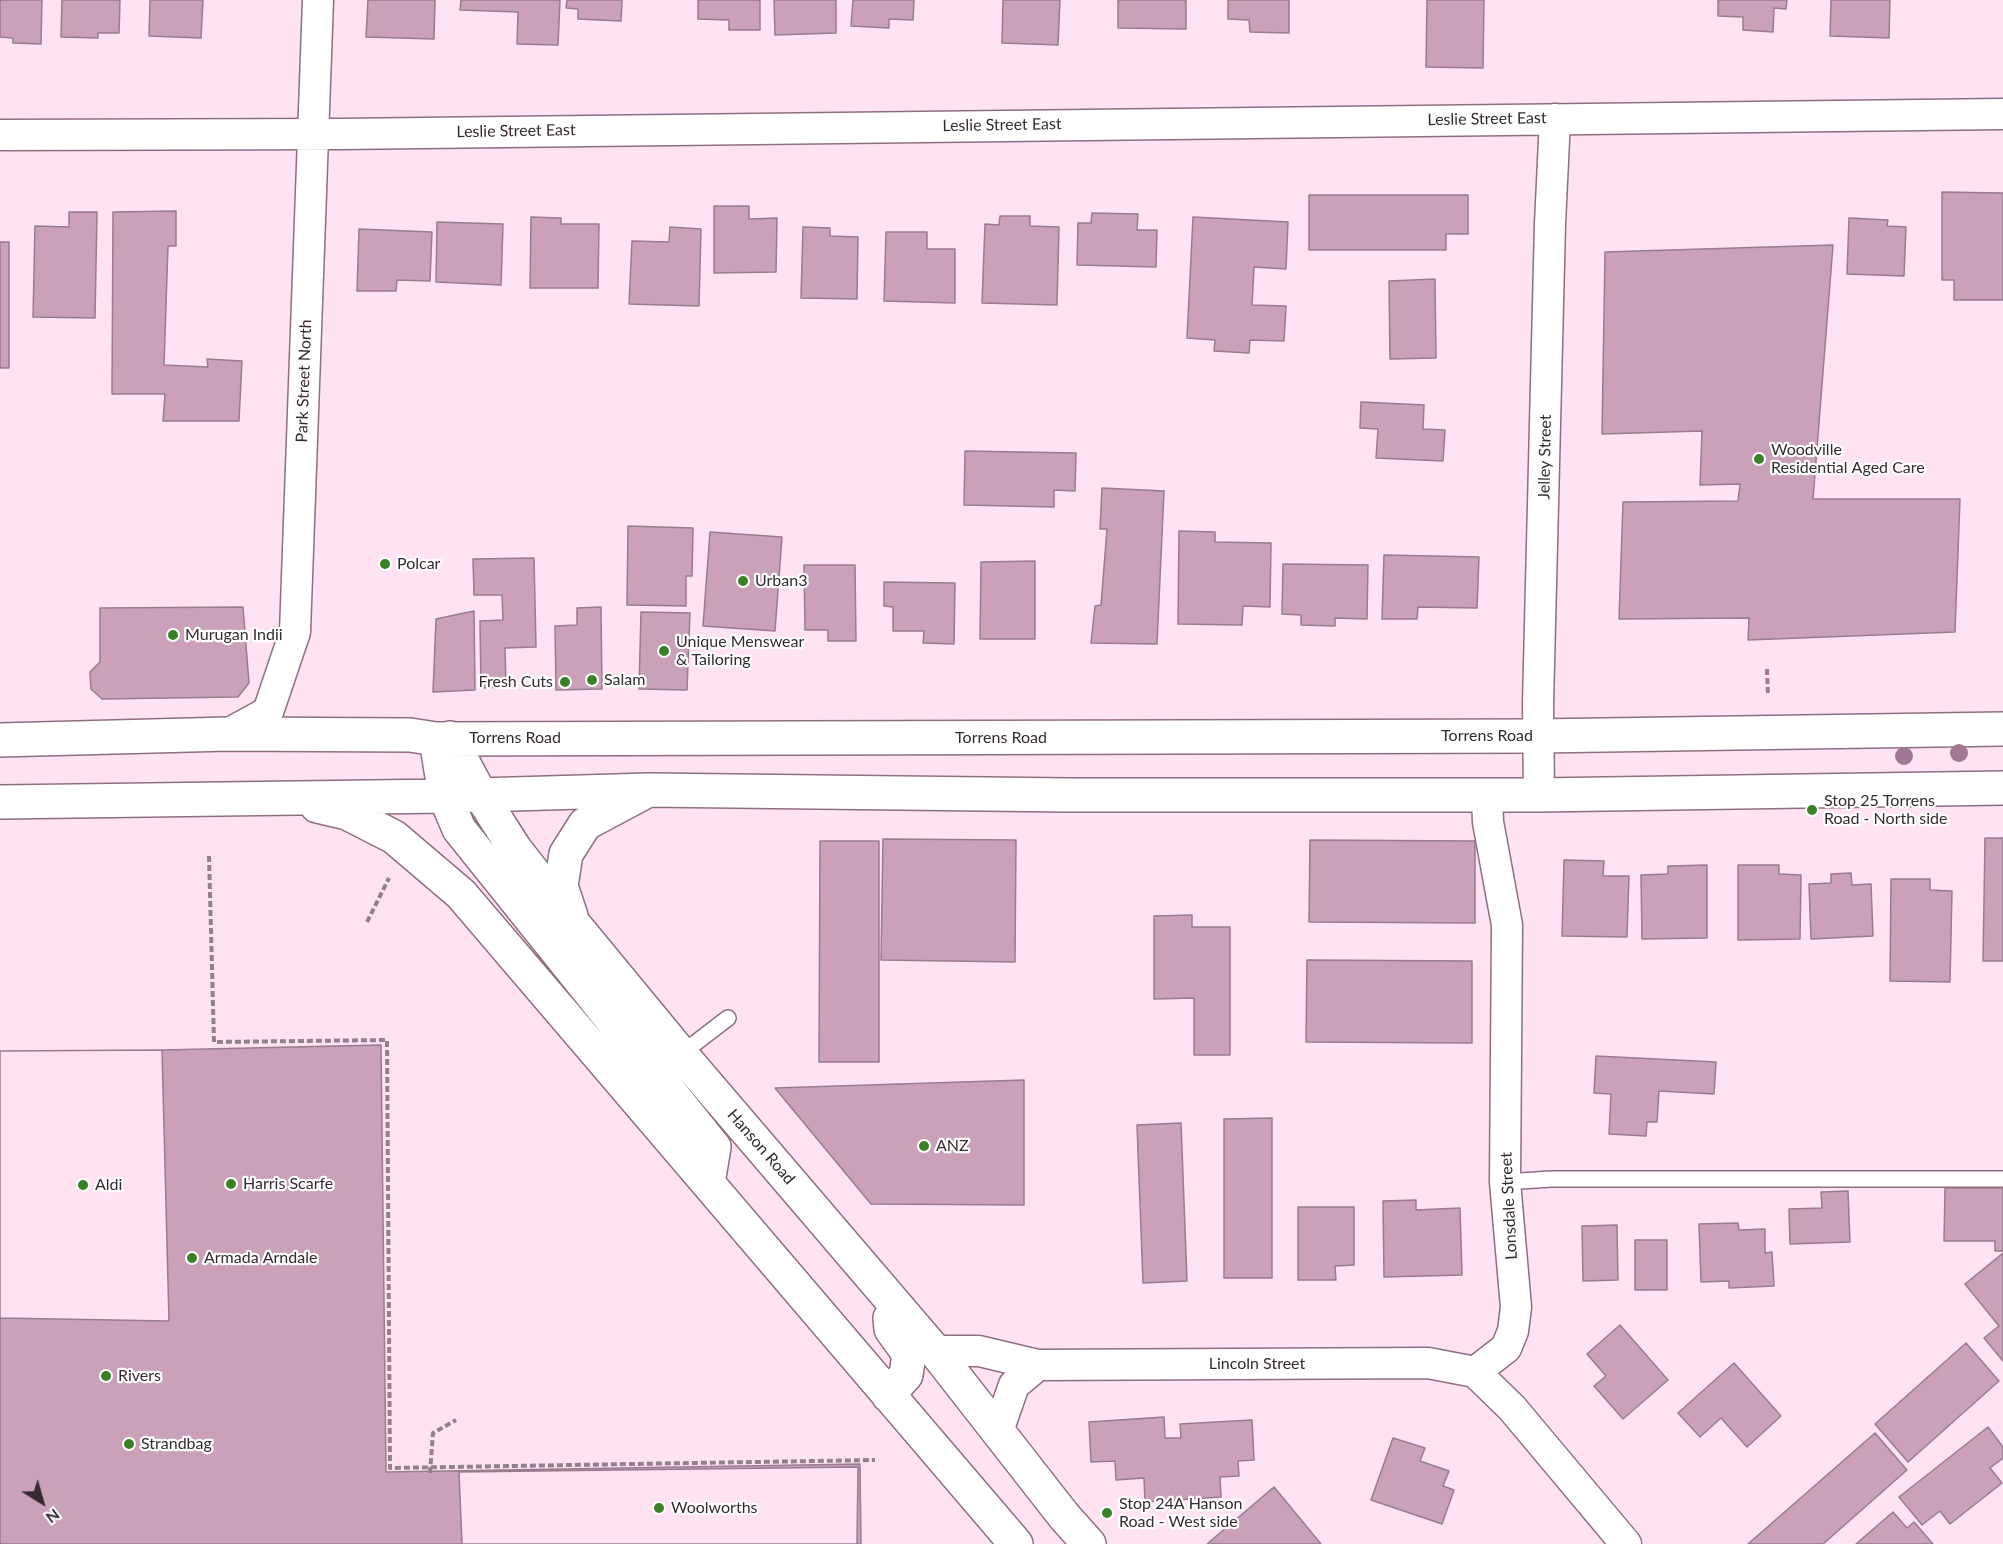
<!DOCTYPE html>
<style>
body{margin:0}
#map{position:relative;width:2003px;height:1544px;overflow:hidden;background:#ffe3f3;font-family:Lato,sans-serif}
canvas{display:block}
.north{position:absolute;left:12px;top:1472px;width:60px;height:60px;-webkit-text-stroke:4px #fff;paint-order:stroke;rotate:143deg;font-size:16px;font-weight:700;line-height:24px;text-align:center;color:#362931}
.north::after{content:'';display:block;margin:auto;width:21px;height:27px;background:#362931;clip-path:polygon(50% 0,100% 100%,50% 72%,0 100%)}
</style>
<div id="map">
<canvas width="2003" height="1544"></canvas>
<div class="north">N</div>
</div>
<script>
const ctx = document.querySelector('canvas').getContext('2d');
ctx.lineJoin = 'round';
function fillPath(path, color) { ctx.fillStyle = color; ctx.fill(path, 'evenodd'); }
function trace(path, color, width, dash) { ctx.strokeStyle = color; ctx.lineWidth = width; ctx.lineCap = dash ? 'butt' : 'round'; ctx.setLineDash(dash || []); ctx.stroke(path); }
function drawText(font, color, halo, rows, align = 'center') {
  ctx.font = font + ' Lato,sans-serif'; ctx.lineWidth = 4.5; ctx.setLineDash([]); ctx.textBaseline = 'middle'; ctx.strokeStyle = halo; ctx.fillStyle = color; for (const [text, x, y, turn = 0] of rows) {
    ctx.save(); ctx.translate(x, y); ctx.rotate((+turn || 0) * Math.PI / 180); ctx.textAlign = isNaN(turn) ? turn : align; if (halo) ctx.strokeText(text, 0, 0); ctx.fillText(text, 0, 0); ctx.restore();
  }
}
const building = new Path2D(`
 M0,0H42L41,44L13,43V38L0,37Z
 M62,0H120L119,33H98V38L61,37Z
 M150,0H203L201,38L149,36Z
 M368,0H435L434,39L366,37Z
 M461,0H560L558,45L517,44L518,12L460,10Z
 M567,0H622L621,21L578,19V9L566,8Z
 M698,0H760V30H729V20L698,19Z
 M774,0H836V33L775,35Z
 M853,0H914L913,20L889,19V28L851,26Z
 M1003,0H1060L1058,45L1002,43Z
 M1118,0H1186V29L1118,28Z
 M1228,0H1289V33L1250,32L1249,20L1228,19Z
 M1427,0H1484L1483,68L1426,67Z
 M1718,0H1787L1786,9L1774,8L1773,32L1743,30V17L1718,16Z
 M1831,0H1890L1889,38L1830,36Z
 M1942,192L2003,193V300H1954V280H1942Z
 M1309,195H1468V234H1446V250H1309Z
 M714,206H749V219L777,218L776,272L714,273Z
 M176,211V246H168L164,365L208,367L207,359L242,361L239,421H163L165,394H112L113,212Z
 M69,212H97L95,318L33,317L35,226L69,227Z
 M1092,213L1138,214L1137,230H1157L1156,267L1077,265L1078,223H1091Z
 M1000,216H1030V226L1059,227L1057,305L982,303L985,224L999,225Z
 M531,217L561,218V224H599L598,288H530Z
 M1193,217L1288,222L1286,269L1254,267L1252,305L1286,306L1284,341L1250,340L1249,353L1214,351L1215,340L1187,338Z
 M1849,218L1888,220L1887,226L1906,227L1904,276L1847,274Z
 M437,222L503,224L501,285L436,282Z
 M670,227L701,229L699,306L629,304L632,241L669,242Z
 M803,227L830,228V236L858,237L857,299L801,298Z
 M359,229L432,232L430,281L397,280L396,291H357Z
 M886,232H927V249H955V303L884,301Z
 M0,242H9V368H0Z
 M1833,245L1813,499H1960L1955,632L1748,640L1749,618L1619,619L1623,502L1738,501L1740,484L1700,485L1702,431L1602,434L1605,252Z
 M1435,279L1436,358L1390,359L1389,281Z
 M1361,402L1424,405L1423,429L1445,430L1443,461L1376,458L1378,429L1360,428Z
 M965,451L1076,453L1075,491L1054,490V507L964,505Z
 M1102,488L1164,491L1157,644L1091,643L1095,606L1101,605L1107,529H1100Z
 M628,526L693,528L692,576H686V606L627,605Z
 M1179,531L1215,532V542L1271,543L1270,607L1243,606L1242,625L1178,624Z
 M710,532L782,537L775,631L703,626Z
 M1384,555L1479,557L1477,608L1418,607L1417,619H1382Z
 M534,558L536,647L505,648L506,687L481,688L480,621L503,620L502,595H474L473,559Z
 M1035,561V639H980L981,562Z
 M1283,564L1368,565L1367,619L1335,618V626L1301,625V615L1282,614Z
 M804,565H855L856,641H828V630H805Z
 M884,582L955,583L954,644L923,643L924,631H893V607L884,606Z
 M243,607L249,683L238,697L102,699L91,689L90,672L100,662V608Z
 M601,607L602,689L556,690L555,626L577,625V608Z
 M474,611L475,690L433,692L436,619Z
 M641,612L690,613L687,690L639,689Z
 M1985,838H2003V961H1983Z
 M883,839L1016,840L1015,962L881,960Z
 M1310,840L1475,841V923L1309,922Z
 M820,841H879V1062H819Z
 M1564,860L1604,861L1603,876H1629L1627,937L1562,936Z
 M1707,865V938L1642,939L1641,875L1668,874V866Z
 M1738,865H1779V874L1801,875L1800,939L1738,940Z
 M1851,873L1852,885L1871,884L1873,936L1811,939L1809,884L1831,883V874Z
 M1891,879H1930V890L1952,891L1950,982L1890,981Z
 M1192,915V927H1230V1055H1194V998L1154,999V916Z
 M1307,960L1472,961V1043L1306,1042Z
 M381,1045L386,1472L860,1464L861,1544H0V1051L162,1050Z
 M162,1050L169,1321L0,1318V1051Z
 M1596,1056L1716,1062L1714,1094L1659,1091L1657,1122H1647L1646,1136L1609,1134L1611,1094L1594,1093Z
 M1024,1080V1205L871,1204L775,1088Z
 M1272,1118V1278H1224V1119Z
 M1181,1123L1187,1281L1143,1283L1137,1125Z
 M1945,1188H2003V1251H1995V1241H1944Z
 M1848,1191L1850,1242L1790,1244L1789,1209L1822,1208L1821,1192Z
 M1416,1200V1210L1460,1208L1462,1275L1384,1277L1383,1201Z
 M1298,1207H1354V1265L1335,1266L1336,1280H1298Z
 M1738,1223L1739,1230L1765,1229V1253L1772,1252L1774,1286L1729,1288V1281L1701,1282L1699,1224Z
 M1617,1225L1618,1280L1583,1281L1582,1226Z
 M1635,1240H1667V1290H1635Z
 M2003,1253V1361L1984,1338L1999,1326L1965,1284Z
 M1620,1325L1668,1380L1623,1419L1594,1386L1606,1376L1587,1354Z
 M1966,1343L1999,1381L1908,1462L1875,1424Z
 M1734,1363L1781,1416L1747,1447L1721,1418L1700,1437L1678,1413Z
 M1164,1417L1165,1438H1181L1180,1424L1252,1420L1254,1460L1238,1461L1239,1476L1220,1477L1221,1497L1145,1502L1144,1478L1116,1480L1115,1461L1091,1462L1089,1422Z
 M1988,1427L2003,1447V1458L1990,1468L2002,1483L1950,1524L1940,1511L1922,1525L1899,1497Z
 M1875,1433L1907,1470L1823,1544H1748Z
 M1393,1438L1425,1448L1420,1461L1449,1471L1443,1486L1454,1490L1442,1524L1371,1500Z
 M858,1467L857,1544H462L459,1472Z
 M1274,1487L1321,1544H1207Z
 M1893,1512L1907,1528L1914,1522L1933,1544H1856Z`);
const path = new Path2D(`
 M1767,669L1768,696
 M209,856L214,1042L387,1040L390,1468L875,1460
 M367,922L389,878
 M430,1473L433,1433L456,1420`);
const service = new Path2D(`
 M681,1054L728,1018
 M1505,1182L1551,1179H2003`);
const minor = new Path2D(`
 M0,135L340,134L2003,114
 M228,734L268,712L295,632L318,0
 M1539,795L1538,704L1550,224L1555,119
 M935,1351H979L1038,1365L1428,1363L1475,1372
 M1475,1372L1506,1348L1513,1331L1516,1307L1505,1182L1507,925L1488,822L1487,795
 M1475,1372L1512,1408L1626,1544
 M998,1431L1014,1385L1038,1365`);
const secondary = new Path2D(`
 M450,738L480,794L515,849L573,923L681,1054L935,1351L1064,1516L1089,1544
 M436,739L445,796L459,829L714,1147L708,1183
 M0,740L228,734L410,735L436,739L1538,736L2003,729
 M0,802L445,796L649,790L1069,795H1539L2003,788
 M317,806L347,813L394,837L461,894L1016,1544
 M571,916L561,886L566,854L585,824L643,793
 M888,1395L906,1375L909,1354L891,1329L890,1318`);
const trees = [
 [1959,753],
 [1904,756]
];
const markers = [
 [1759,459,6,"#3a8126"],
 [385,564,6,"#3a8126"],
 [743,581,6,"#3a8126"],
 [173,635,6,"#3a8126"],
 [664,651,6,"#3a8126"],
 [592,680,6,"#3a8126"],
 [565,682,6,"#3a8126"],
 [1812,810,6,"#3a8126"],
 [924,1146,6,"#3a8126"],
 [231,1184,6,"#3a8126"],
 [83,1185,6,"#3a8126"],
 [192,1258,6,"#3a8126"],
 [106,1376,6,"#3a8126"],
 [129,1444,6,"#3a8126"],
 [659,1508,6,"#3a8126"],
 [1107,1513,6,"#3a8126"]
];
const streetNames = [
 ["Leslie Street East",1487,119,-1],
 ["Leslie Street East",1002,125,-1],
 ["Leslie Street East",516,131,-1],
 ["Park Street North",304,381,-88],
 ["Jelley Street",1545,457,-89],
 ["Torrens Road",1487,736],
 ["Torrens Road",515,738],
 ["Torrens Road",1001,738],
 ["Hanson Road",761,1147,49],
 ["Lonsdale Street",1509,1206,-93],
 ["Lincoln Street",1257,1364]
];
const poiNames = [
 ["Woodville",1771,450],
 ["Residential Aged Care",1771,468],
 ["Polcar",397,564],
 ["Urban3",755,581],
 ["Murugan Indii",185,635],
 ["Unique Menswear",676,642],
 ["& Tailoring",676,660],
 ["Salam",604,680],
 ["Fresh Cuts",553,682,"right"],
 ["Stop 25 Torrens",1824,801],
 ["Road - North side",1824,819],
 ["ANZ",936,1146],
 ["Harris Scarfe",243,1184],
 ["Aldi",95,1185],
 ["Armada Arndale",204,1258],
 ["Rivers",118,1376],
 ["Strandbag",141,1444],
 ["Stop 24A Hanson",1119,1504],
 ["Road - West side",1119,1522],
 ["Woolworths",671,1508]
];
fillPath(building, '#caa1b9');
trace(building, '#9a7b8d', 1.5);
trace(service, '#8e6f81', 18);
trace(minor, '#8e6f81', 33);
trace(secondary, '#8e6f81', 36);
trace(path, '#94808c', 4, [6, 3]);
trace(service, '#fff', 15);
trace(minor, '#fff', 30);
trace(secondary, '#fff', 33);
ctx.fillStyle = '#a07892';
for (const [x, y] of trees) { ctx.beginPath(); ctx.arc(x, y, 9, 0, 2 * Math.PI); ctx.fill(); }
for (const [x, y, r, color] of markers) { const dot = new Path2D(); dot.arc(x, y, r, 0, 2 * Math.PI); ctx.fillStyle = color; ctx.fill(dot); trace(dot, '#fff', 2); }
drawText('16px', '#362931', '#fff', streetNames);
drawText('16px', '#362931', '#fff', poiNames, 'left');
</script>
